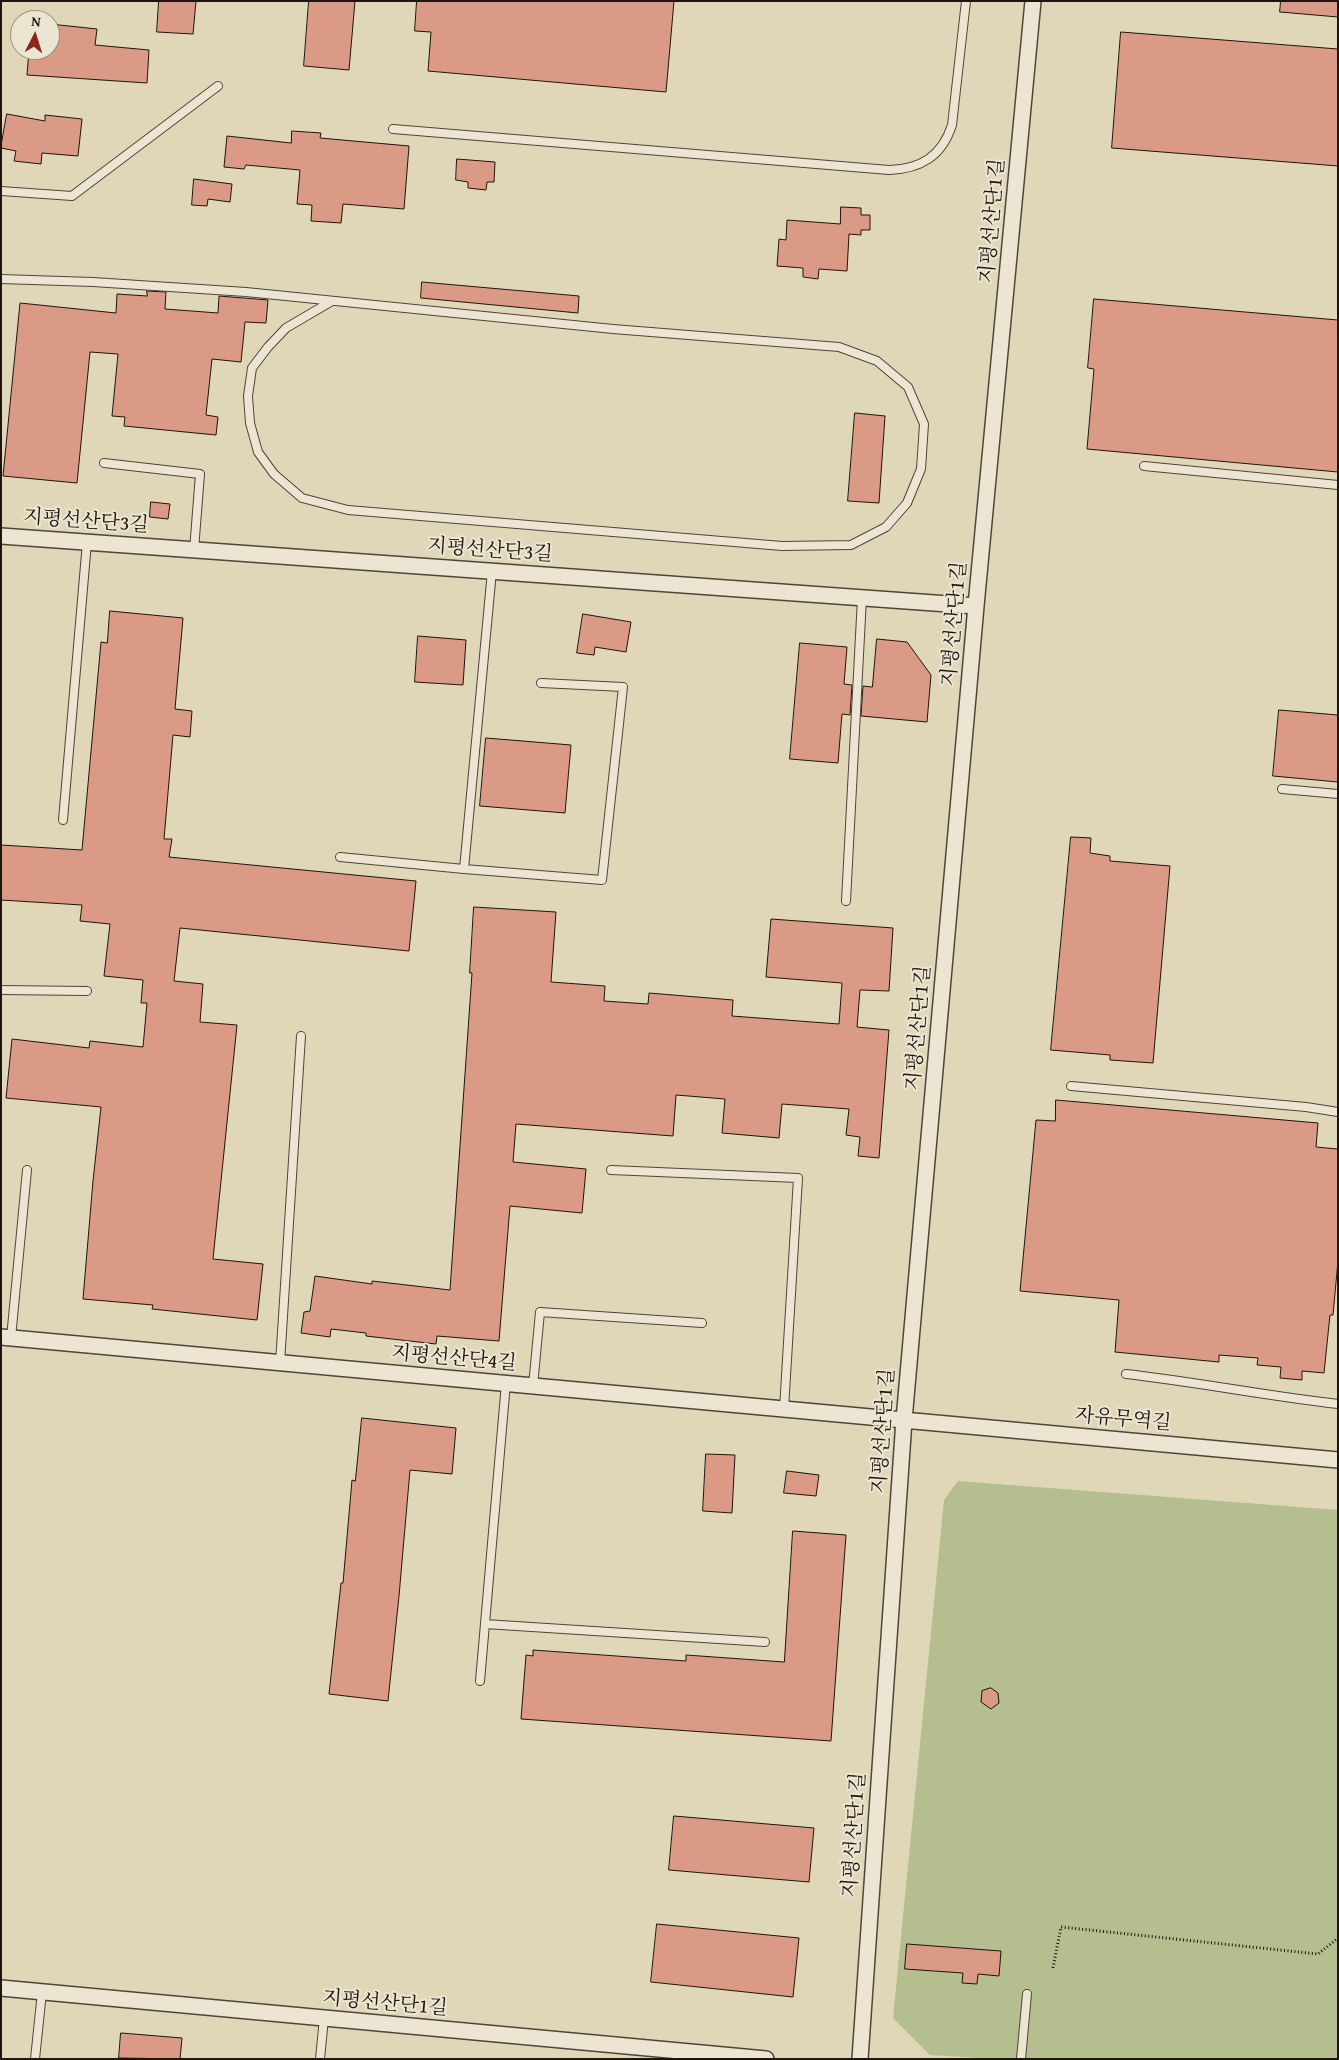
<!DOCTYPE html>
<meta charset="utf-8">
<style>
body{margin:0}
#map{position:relative;width:1339px;height:2060px;overflow:hidden;background:#e0d7b9;font-family:"Gentium Book Plus",serif}
canvas{display:block}
.frame{position:absolute;inset:0;border:2px solid #1f140e;pointer-events:none}
.north{position:absolute;left:10px;top:10px;width:50px;height:50px;box-sizing:border-box;background:#ebe5d2;border:1px solid #999184;border-radius:50%;rotate:5deg;font-size:14px;font-weight:700;line-height:20px;text-align:center;color:#1f140e}
.north::after{content:'';display:block;margin:auto;width:18px;height:22px;background:#8f2418;clip-path:polygon(50% 0,100% 100%,50% 72%,0 100%)}
</style>
<div id="map">
<canvas width="1339" height="2060"></canvas>
<div class="frame"></div>
<div class="north">N</div>
</div>
<script>
const ctx = document.querySelector('canvas').getContext('2d');
ctx.lineJoin = 'round';
function fillPath(path, color) { ctx.fillStyle = color; ctx.fill(path, 'evenodd'); }
function trace(path, color, width, dash) { ctx.strokeStyle = color; ctx.lineWidth = width; ctx.lineCap = dash ? 'butt' : 'round'; ctx.setLineDash(dash || []); ctx.stroke(path); }
function drawText(font, color, halo, rows, align = 'center') {
  ctx.font = font + ' "Gentium Book Plus","Noto Serif KR",serif'; ctx.lineWidth = 4; ctx.setLineDash([]); ctx.textBaseline = 'middle'; ctx.strokeStyle = halo; ctx.fillStyle = color; for (const [text, x, y, turn = 0] of rows) {
    ctx.save(); ctx.translate(x, y); ctx.rotate((+turn || 0) * Math.PI / 180); ctx.textAlign = isNaN(turn) ? turn : align; if (halo) ctx.strokeText(text, 0, 0); ctx.fillText(text, 0, 0); ctx.restore();
  }
}
const green = new Path2D(`
 M958,1481L1338,1510V2059H996L930,2055L893,2018L944,1500Z`);
const building = new Path2D(`
 M159,1H196L193,34L157,32Z
 M309,1H355L349,70L304,66Z
 M417,1H674L666,92L428,71L431,32L415,31Z
 M1281,1H1338V17L1280,12Z
 M50,24L97,29L95,45L149,50L147,83L27,75L29,50H50Z
 M1121,32L1338,49V166L1112,148Z
 M7,114L45,121V115L82,119L78,156L42,153L41,164L14,161L16,151L1,148Z
 M292,131L321,133L320,138L409,146L404,209L343,204L341,223L311,221L312,205L297,204L300,170L246,165L244,169L224,167L227,136L291,143Z
 M457,159L495,162L494,182H487L486,190L468,188V182L456,180Z
 M194,179L232,184L230,202L208,199L207,206L192,205Z
 M841,207L861,208V215H870V230H861V235L849,234L847,271L819,269L818,279L803,277V268L777,266L779,239L786,240L787,220L840,224Z
 M422,282L579,296L578,313L421,298Z
 M147,291L166,292L165,309L218,313L219,296L268,300L266,323L245,322L241,362L212,359L206,415L218,417L216,435L124,426L125,417L112,416L118,354L90,352L77,483L3,476L20,303L116,313L117,294L147,296Z
 M1094,299L1338,320V472L1087,449L1094,369L1088,368Z
 M855,413L885,416L879,503L848,501Z
 M151,502L170,504L168,519L150,517Z
 M110,611L183,618L175,709L192,711L190,737L173,735L164,839H172L169,857L416,881L409,951L180,928L174,981L203,984L200,1022L237,1025L213,1259L263,1264L257,1320L152,1309L153,1305L83,1299L93,1181L101,1107L6,1098L12,1039L89,1048L90,1041L143,1047L147,1003H141L143,980L104,976L110,924L80,921L82,905L1,900V845L82,850L101,642L107,643Z
 M583,614L631,622L626,652L595,647L594,655L577,653Z
 M418,636L466,640L463,685L415,682Z
 M877,639L907,642L931,675L927,722L861,716L863,686L872,687Z
 M800,643L847,647L844,684L852,685L850,715L842,714L838,763L790,759Z
 M1279,710L1338,715V782L1273,776Z
 M486,738L571,745L565,813L480,806Z
 M1071,837L1091,838L1090,853L1110,856V861L1170,866L1153,1063L1110,1060V1055L1051,1050Z
 M474,907L556,912L551,982L605,986L604,1001L648,1004L649,993L733,1000L732,1016L839,1024L842,983L766,977L771,919L893,928L889,991L860,990L857,1027L889,1030L879,1158L858,1156L860,1137L846,1135L849,1109L782,1104L779,1138L722,1133L725,1099L676,1095L673,1136L516,1124L513,1162L586,1169L582,1213L510,1206L499,1341L437,1336L436,1344L366,1336V1333L331,1329L330,1337L301,1333L304,1312L310,1311L315,1276L372,1284V1281L450,1290L472,973H470Z
 M1056,1100L1318,1123L1316,1147L1338,1149V1261L1333,1315H1330L1324,1373L1302,1371V1380L1280,1378L1281,1367L1257,1365L1258,1358L1219,1355V1362L1115,1352L1119,1300L1020,1291L1036,1120L1055,1121Z
 M362,1418L456,1428L452,1474L410,1470L399,1596L388,1701L329,1694L341,1583H343L352,1480L355,1481Z
 M706,1454L735,1455L732,1513L703,1511Z
 M787,1471L819,1475L816,1496L784,1493Z
 M793,1531L846,1535L831,1741L521,1719L526,1655L533,1656V1650L686,1661V1655L784,1662Z
 M991,1688L998,1693L999,1703L991,1709L981,1702L982,1691Z
 M674,1816L814,1828L809,1882L669,1870Z
 M657,1924L799,1938L793,1997L651,1982Z
 M907,1944L1001,1951L999,1976L978,1974L977,1984L962,1983L963,1973L905,1969Z
 M121,2033L182,2038L180,2059L119,2058Z`);
const path = new Path2D(`
 M1053,1968L1061,1927L1318,1954L1338,1938`);
const lane = new Path2D(`
 M393,129L889,170C921,169 942,156 952,125L966,1
 M1,191L72,196L218,86
 M1,279L93,282L246,292L613,329L839,347L877,361L908,387L924,424L921,469L907,503L886,527L851,545L782,546L348,510L302,498L274,474L258,452L250,423L248,396L252,368L268,347L286,328L332,301
 M104,463L200,474L194,550
 M1144,466L1338,485
 M1282,789L1338,794
 M63,820L87,542
 M340,857L464,869L492,571
 M464,869L602,880L623,687L541,683
 M846,901L862,598
 M1,990L87,991
 M1071,1086L1306,1107L1338,1112
 M611,1170L798,1178L784,1409
 M11,1338L27,1170
 M280,1363L301,1036
 M1126,1374C1197,1382 1267,1396 1338,1404
 M533,1386L540,1312L702,1323
 M485,1624L765,1642
 M480,1681L506,1383
 M35,2059L42,1992
 M320,2059L324,2018
 M1021,2059L1027,1994`);
const street = new Path2D(`
 M1,536L976,606
 M1,1337L1338,1460
 M1,1988L766,2059
 M860,2059L904,1420L976,606L1033,1`);
const streetNames = [
 ["지평선산단1길",993,221,-85],
 ["지평선산단3길",86,522,4],
 ["지평선산단3길",490,551,4],
 ["지평선산단1길",955,624,-85],
 ["지평선산단1길",919,1028,-85],
 ["지평선산단4길",454,1359,5],
 ["자유무역길",1123,1420,5],
 ["지평선산단1길",884,1431,-86],
 ["지평선산단1길",855,1835,-86],
 ["지평선산단1길",385,2004,5]
];
fillPath(green, '#b5be8e');
fillPath(building, '#da9a86');
trace(building, '#1f140e', 1);
trace(lane, '#4f4539', 10);
trace(street, '#4f4539', 18);
trace(path, '#1f140e', 3, [1, 2.5]);
trace(lane, '#ebe5d2', 8);
trace(street, '#ebe5d2', 15);
drawText('20px', '#1f140e', '#ebe5d2', streetNames);
</script>
